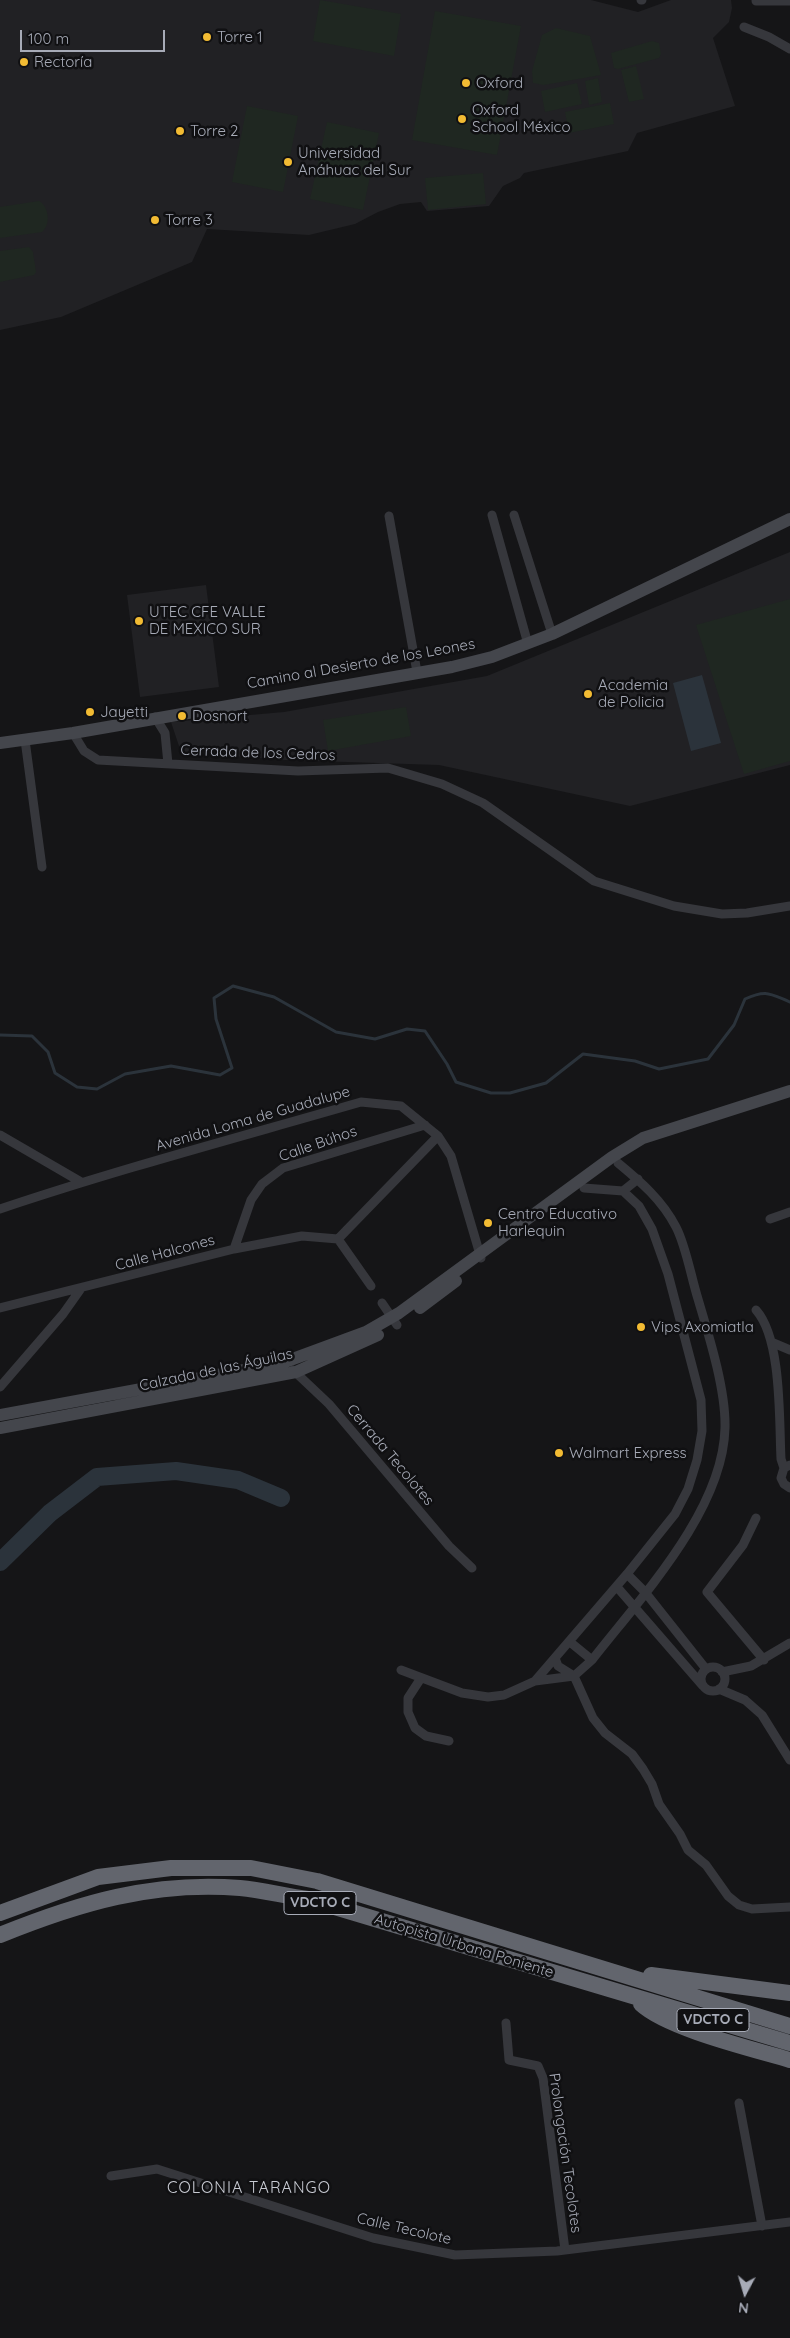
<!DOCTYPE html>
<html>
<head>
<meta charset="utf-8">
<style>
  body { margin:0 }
  #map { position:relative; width:790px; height:2338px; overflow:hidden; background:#151517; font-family:Quicksand,sans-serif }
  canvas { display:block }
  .north { position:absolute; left:720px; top:2268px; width:50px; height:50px; -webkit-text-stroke:4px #101012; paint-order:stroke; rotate:186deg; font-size:14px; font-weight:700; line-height:20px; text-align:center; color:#a7abb7 }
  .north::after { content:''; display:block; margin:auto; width:18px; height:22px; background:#a7abb7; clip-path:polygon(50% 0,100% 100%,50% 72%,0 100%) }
  .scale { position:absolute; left:20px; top:30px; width:145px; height:22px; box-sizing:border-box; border:2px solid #a7abb7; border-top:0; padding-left:6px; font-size:15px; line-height:18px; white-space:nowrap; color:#a7abb7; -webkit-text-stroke:4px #101012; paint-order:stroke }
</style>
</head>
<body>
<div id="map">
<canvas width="790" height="2338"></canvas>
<div class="north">N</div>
<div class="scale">100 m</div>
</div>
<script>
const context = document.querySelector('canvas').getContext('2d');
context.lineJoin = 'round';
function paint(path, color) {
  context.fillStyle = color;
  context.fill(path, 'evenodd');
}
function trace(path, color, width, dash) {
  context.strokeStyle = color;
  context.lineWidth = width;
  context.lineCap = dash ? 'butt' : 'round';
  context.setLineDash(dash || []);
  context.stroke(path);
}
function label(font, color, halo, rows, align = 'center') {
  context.font = font + ' Quicksand,sans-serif';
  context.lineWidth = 5;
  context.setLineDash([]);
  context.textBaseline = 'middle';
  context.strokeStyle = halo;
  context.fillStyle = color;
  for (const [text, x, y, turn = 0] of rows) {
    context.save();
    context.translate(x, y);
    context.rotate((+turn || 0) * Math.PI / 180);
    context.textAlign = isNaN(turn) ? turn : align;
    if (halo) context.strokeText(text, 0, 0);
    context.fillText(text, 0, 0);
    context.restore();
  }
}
paint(new Path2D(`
  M0,0H591L638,12L671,0H731L732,8L729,22L713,38L735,106L637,133L628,151L524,173L520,178L503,186L489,206L427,211L421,202L400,204L378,212L355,224L309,235L207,229L192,262L61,317L0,330Z
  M790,552V765L630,806L439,765L285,760L181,752L171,722L284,712L487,676Z
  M206,585L219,687L140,697L127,595Z`), '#212124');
paint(new Path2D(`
  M320,0L401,14L394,56L313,41Z
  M435,11L521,26L497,155L412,140Z
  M556,28L590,36L601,75L544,85L533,83L532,71L542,35Z
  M652,41L659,43L661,54L659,58L618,69L614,68L611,53Z
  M636,66L644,99L629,102L621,70Z
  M598,78L602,102L589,105L585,81Z
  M577,83L582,104L545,112L541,91Z
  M610,103L614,124L569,133L565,112Z
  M247,106L298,116L283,192L232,182Z
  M327,122L379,133L363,210L310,199Z
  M483,173L486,204L428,210L425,178Z
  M39,201C49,206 51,225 42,232L0,238V207Z
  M29,247L33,252L36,272L34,275L0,282V251Z
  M790,599V761L744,774L696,625Z
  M406,707L411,736L328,751L323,720Z`), '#1f2721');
paint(new Path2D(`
  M702,675L721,743L691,751L673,683Z`), '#2b333b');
trace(new Path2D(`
  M0,1035L32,1036L48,1052L55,1073L77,1087L97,1089L125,1074L171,1066L220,1075L232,1068L216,1019L214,998L233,986L274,997L336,1032L375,1039L407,1029L425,1031L447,1064L456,1082L491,1093H510L546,1083L583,1054L635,1061L659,1069L708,1059L734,1025L745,999C767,989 770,994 790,1002`), '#2b333b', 3);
trace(new Path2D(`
  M0,1562L50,1513L97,1477L176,1471L238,1480L281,1498`), '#2b333b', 18);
trace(new Path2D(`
  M641,0H642
  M756,1H790
  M744,27L769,37L790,49
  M492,515L528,644
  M514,515L552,634
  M389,516L417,672
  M155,717L165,733L168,764
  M73,733L84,751L98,760L298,771L388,768L442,784L483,803L594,881L674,906L722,914L747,913L790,906
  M25,740L42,867
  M0,1135L81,1182
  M623,1191L638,1179
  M0,1209C119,1169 240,1137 361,1102L401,1106L438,1136L451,1156L481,1258
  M770,1219L790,1212
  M338,1239L438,1136
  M234,1249L251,1200L262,1184L283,1168L425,1125
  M382,1303L397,1325
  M0,1308L234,1249L302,1236L338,1239L371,1286
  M756,1310C782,1339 779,1420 781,1459L784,1468
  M771,1342L790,1350
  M293,1370L329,1404L449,1546L472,1568
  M0,1387L63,1314L80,1290
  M790,1465L784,1468L781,1478L784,1484L790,1488
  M756,1518L743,1545L707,1592L764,1660
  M627,1574L645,1592L706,1669
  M617,1587L703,1686
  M570,1642L592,1660
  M555,1658L558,1666L574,1676L593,1718L605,1733L632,1754L643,1769L652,1784L659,1804L680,1834L688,1850L706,1865L728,1896L739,1905L752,1909L790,1907
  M701 1679a12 12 0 1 1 24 0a12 12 0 1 1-24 0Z
  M401,1670L462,1693L488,1697L504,1695L535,1681L627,1574L675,1514L688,1489L697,1460L702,1431L701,1400L668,1274L652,1229L639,1206L623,1191L584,1188
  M722,1672L751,1666L790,1643
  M421,1678L408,1698V1712L415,1728L426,1736L449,1741
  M535,1681L574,1676L592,1660C641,1597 723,1511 725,1428C726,1390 709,1336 698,1299C691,1277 686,1246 676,1227C662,1200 641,1182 618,1163
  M719,1689L745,1700L762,1715L790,1760
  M506,2023L509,2060L538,2066L543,2078L565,2250
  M739,2103L762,2226
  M111,2176L157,2169L373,2238L455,2255L557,2251L790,2222`), '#36373c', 9);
trace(new Path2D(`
  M0,743L73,733L452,667L492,657L552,634L790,519
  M420,1308L456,1281
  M0,1415L282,1363L366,1332L399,1313L612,1157L643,1138L790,1091
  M0,1428L296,1372L378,1335`), '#44464c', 12);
trace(new Path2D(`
  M0,1913L98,1877L171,1868H251L317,1881L790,2026
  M0,1935C79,1903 153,1881 240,1888C262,1890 285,1896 308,1899L790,2043
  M651,1975L790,1993
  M641,2004C668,2029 753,2049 790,2060`), '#62656d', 16);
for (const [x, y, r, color] of [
  [207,37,5,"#f2bb33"],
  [24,62,5,"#f2bb33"],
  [466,83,5,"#f2bb33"],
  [462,119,5,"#f2bb33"],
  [180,131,5,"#f2bb33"],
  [288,162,5,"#f2bb33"],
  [155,220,5,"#f2bb33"],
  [139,621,5,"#f2bb33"],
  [588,694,5,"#f2bb33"],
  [90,712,5,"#f2bb33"],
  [182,716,5,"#f2bb33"],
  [488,1223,5,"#f2bb33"],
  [641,1327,5,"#f2bb33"],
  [559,1453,5,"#f2bb33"]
]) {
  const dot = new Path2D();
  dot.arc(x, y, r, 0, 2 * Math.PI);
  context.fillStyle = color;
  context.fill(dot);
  trace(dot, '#101012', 2);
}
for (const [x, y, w] of [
  [320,1903,72],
  [713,2020,72]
]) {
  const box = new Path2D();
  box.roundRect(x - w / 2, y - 11.5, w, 23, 4);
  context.fillStyle = '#101012';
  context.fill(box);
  trace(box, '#a7abb7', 1);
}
label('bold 14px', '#a7abb7', null, [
  ["VDCTO C",320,1903],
  ["VDCTO C",713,2020]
]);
label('15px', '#a7abb7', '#101012', [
  ["Torre 1",217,37],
  ["Rectoría",34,62],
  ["Oxford",476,83],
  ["Oxford",472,110],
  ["School México",472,127],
  ["Torre 2",190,131],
  ["Universidad",298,153],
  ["Anáhuac del Sur",298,170],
  ["Torre 3",165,220],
  ["UTEC CFE VALLE",149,612],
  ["DE MEXICO SUR",149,629],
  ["Academia",598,685],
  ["de Policia",598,702],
  ["Jayetti",100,712],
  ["Dosnort",192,716],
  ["Centro Educativo",498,1214],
  ["Harlequin",498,1231],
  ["Vips Axomiatla",651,1327],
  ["Walmart Express",569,1453]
], 'left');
label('15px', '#a7abb7', '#101012', [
  ["Camino al Desierto de los Leones",361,664,-10],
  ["Cerrada de los Cedros",258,753,2],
  ["Avenida Loma de Guadalupe",253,1119,-16],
  ["Calle Búhos",318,1144,-19],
  ["Calle Halcones",165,1253,-15],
  ["Calzada de las Águilas",216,1370,-12],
  ["Cerrada Tecolotes",390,1455,50],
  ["Autopista Urbana Poniente",464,1946,17],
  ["Prolongación Tecolotes",565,2153,82],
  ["Calle Tecolote",404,2229,13]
]);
context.letterSpacing = '1px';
label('16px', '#c8cbd3', '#101012', [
  ["COLONIA TARANGO",249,2188]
]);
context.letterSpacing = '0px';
</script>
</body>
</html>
